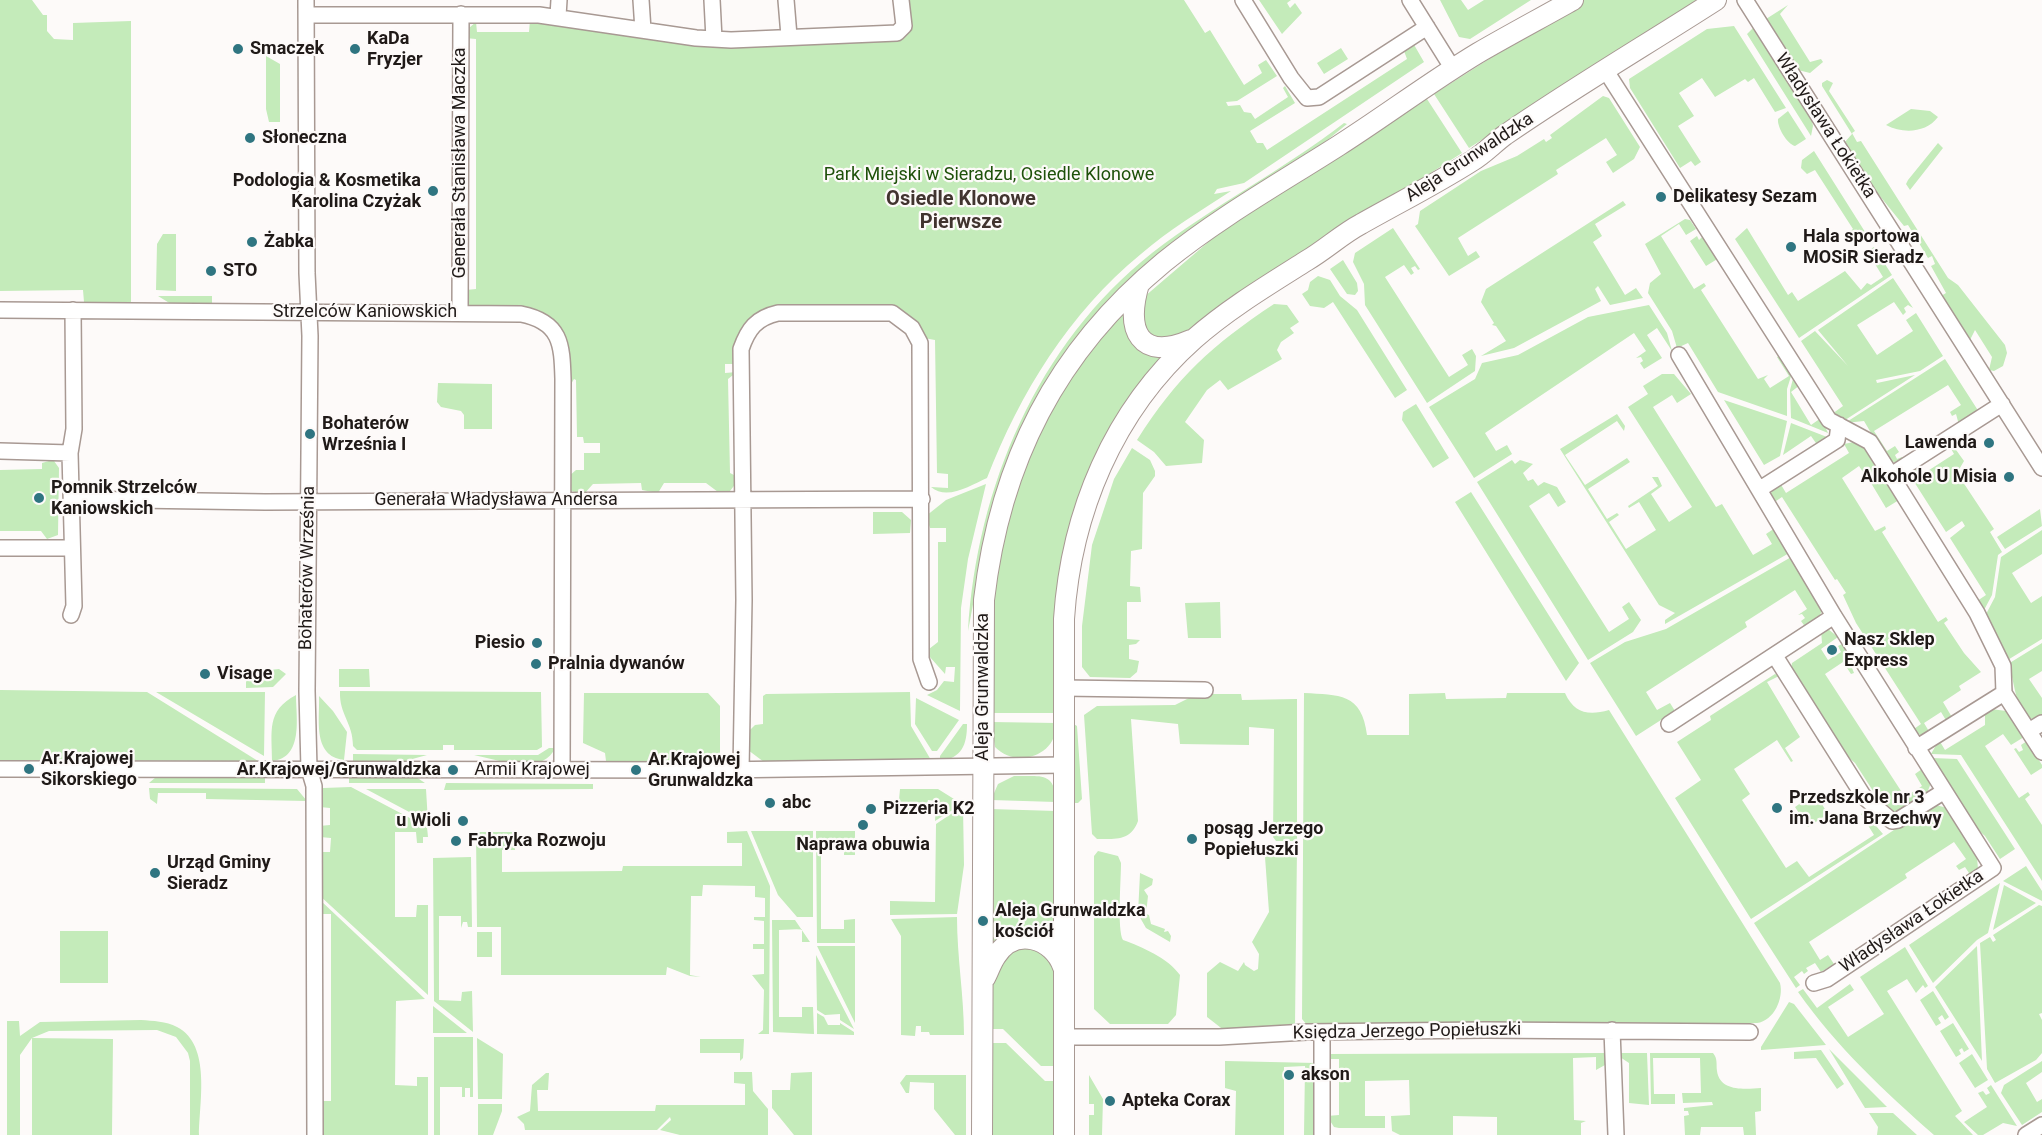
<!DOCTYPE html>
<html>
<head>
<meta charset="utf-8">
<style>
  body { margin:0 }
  canvas { display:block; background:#fdfaf9 }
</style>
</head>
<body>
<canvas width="2042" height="1135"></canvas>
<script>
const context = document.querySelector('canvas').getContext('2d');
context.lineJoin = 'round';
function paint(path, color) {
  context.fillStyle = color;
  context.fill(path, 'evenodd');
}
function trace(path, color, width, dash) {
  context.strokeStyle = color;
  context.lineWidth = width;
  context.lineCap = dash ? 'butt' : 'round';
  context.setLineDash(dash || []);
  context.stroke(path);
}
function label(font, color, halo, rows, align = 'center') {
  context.font = font + ' Roboto,sans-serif';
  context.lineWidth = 4.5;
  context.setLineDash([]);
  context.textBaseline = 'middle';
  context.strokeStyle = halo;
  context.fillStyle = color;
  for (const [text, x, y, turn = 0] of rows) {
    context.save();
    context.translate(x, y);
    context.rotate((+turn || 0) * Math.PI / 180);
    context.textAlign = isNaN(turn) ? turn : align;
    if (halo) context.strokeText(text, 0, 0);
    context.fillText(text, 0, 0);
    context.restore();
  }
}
paint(new Path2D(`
  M0,0H32L43,15H47V31L54,39L73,40V23L131,21V303L84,302L83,290L0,291Z
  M906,0H1184L1205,33L1210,30L1244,85L1262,73L1258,65L1266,60L1277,76L1237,101L1226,102L1228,106L1240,105L1244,112L1251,113L1255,119L1288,97L1283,88L1285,86L1295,103L1250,131L1257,143H1263L1267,150L1407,59L1404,51L1413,43L1424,62L1244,183L1217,189L1214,194L1231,191C1200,211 1169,230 1141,254C1069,313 1020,393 987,478C971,485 947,501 931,487L948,488V474L937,473L935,340L924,338L912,320L773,308L737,364H725V373L737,372L728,379L730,473L740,478L730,491L722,495L706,483H664L658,493L642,490L641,483L593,484L584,494L571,491L567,485L568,477L576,470H584V453H600V443H584L583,437H577L576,380L574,379L567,391L553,323L471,308L466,300V290L476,289V39L465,38L469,28L476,22L477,32H529L530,20L807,40L900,39L910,32Z
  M1259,0H1291L1287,3L1290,8L1295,3L1302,13L1282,34Z
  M1440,0H1461L1468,10L1484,0H1531L1470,39L1459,37Z
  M1582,0H1695L1697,4L1469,148L1434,94Z
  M1788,5L1780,14L1810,62L1821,59L1823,62L1810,73L1798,70L1766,19Z
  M1734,26L1786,108L1775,112L1754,78L1748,82L1745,79L1715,97L1702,78L1679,93L1694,116L1678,126L1701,162L1695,166L1691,161L1680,168L1630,88L1629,79L1707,29Z
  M1753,28L1812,120L1813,126L1811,136L1747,34Z
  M1341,48L1348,59L1324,74L1317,63Z
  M266,56L280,64V122H269L266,109Z
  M1827,80L1833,83L1829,91L1855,131L1852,133L1857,142L1861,141L1948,278L1958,285L2005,345L2007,353L2003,366L1994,371L1989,370L1992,357L1975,330L1970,340L1941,296L1946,293L1931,266L1935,264L1932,256L1928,258L1908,225L1904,226L1871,185L1844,143L1852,134L1822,86V83Z
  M1603,96L1609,98L1640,147L1634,159L1613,173L1606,162L1617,155L1606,138L1556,170L1558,174L1458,238L1468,256L1476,251L1480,257L1449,276L1415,226L1418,224L1420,211L1481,171L1517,156L1544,139L1546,142L1552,138L1550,135Z
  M1427,99L1462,153L1282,268L1193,330L1162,341L1147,336L1138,308L1144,297L1227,226Z
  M1911,109L1930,111L1938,117C1926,133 1903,134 1886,125Z
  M1788,111L1806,139L1795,146C1787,144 1777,127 1778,119Z
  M1344,123L1347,124L1314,151L1077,339L978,578L968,631C977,487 1037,344 1152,253C1213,206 1283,170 1344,123Z
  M1938,143L1943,148L1910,190L1906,184L1908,180Z
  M1814,151L1867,235L1857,241L1846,239L1845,235L1853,229L1815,170L1807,174L1801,168L1802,160Z
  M1623,201L1626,205L1595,224L1602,236L1593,242L1625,295L1636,288L1643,298L1610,305L1598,286L1595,289L1601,301L1514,348L1481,356L1506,341L1496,326L1492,325L1494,323L1481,302L1486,289Z
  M1685,219L1690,220L1696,229L1686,235L1679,224L1661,236L1694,289L1704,283L1706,286L1701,290L1758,379L1768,375L1764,379L1770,388L1789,376L1777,357L1781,355L1792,373L1787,389V416L1718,392L1688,343L1677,348L1672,331L1648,293L1650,283L1661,274L1645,244Z
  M1393,228L1420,269L1418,270L1415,266L1411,268L1414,273L1411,275L1404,265L1385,277L1449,377L1468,365L1462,355L1472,349L1476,356L1475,371L1427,403L1365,305L1364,284L1353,262L1355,253Z
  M1747,228L1788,295L1792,292L1798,301L1845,271L1861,290L1867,283L1871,285L1883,277L1867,251L1874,247L1892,275L1799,338L1735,239Z
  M1702,232L1719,258L1706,266L1690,241L1697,236L1699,240L1702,237Z
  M163,234H176V291L156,290L157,244Z
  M1343,260L1357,283L1358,291L1355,295L1347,294L1330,269Z
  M1318,276L1330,280L1340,296L1357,310L1407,390L1395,398L1333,302L1324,308L1310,306L1302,294L1308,290L1310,282Z
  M1893,278L1913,308L1908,305L1904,308L1906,312L1903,315L1894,302L1857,325L1877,355L1913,331L1906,320L1916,313L1943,356L1920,371L1876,380L1877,383L1915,375L1842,422L1832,414L1843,406L1801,341L1815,331L1848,366L1818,330Z
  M158,296H212V305L171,304Z
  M1274,304L1287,305L1299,322L1290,328L1294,333L1281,342L1277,350L1282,359L1228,390L1220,380L1207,390L1185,422L1204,440L1202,463L1166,466L1154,452L1137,440C1177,377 1212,345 1274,304Z
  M1649,305L1667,333L1672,351L1657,328L1647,335L1662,358L1644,369L1640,363L1643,361L1641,357L1636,358L1646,351L1634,333L1485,433L1496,451L1507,445L1512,454L1474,478L1429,407L1475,379L1482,363L1518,355L1588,317Z
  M1123,313L1128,333L1162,355L1163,358L1090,469L1073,515L1056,713H991L993,586L1007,515L1041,424L1076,366Z
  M1945,359L1979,412L1959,425L1956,414L1952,416L1950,412L1961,405L1948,385L1874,431L1887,451L1895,446L1899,452L1895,455L1897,459L1902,457L1903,459L1898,463L1887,460L1864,421L1845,423Z
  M1662,374H1674L1691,394L1677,403L1672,395L1653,407L1716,507L1722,504L1753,555L1772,544L1766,534L1775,528L1791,552L1665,624V620L1675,613L1659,605L1560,449L1617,414L1625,426L1624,431L1617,421L1565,455L1585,485L1627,458L1630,462L1588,489L1607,519L1617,513L1619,515L1609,522L1626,549L1656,530L1639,502L1629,508L1628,506L1658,486L1652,477H1658L1662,486L1651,494L1669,522L1692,507L1628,407L1648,394L1643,386Z
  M1794,375L1800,385L1791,392L1811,425L1821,418L1828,433L1791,418L1790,390Z
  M438,383L492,384V429H464V415L461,411L441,407L437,402Z
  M1724,400L1787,421L1780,456L1764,465Z
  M1416,404L1449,458L1433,468L1402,420L1403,412Z
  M1791,423L1827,437L1818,446L1811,436L1783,455Z
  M1854,442L1866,448L1880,469L1867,478L1859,466L1842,478L1875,531L1885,526L1886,529L1882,532L1938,622L1946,617L1948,620L1944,623L1964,653L1981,672L1959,686L1961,690L1943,702L1953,719L1947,722L1941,712L1924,723L1930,733L1923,736L1911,731L1921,724L1856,623L1843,595L1846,593L1837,579L1835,580L1782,497L1773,503C1768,493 1772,489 1780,483L1786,493L1849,453L1844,444Z
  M1949,445L1954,447L1964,461L1957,473L1994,529L1990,532L2002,552L1998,555L1992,595L1983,612L1977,601L1986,595L1950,538L1965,526L1962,521L1946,532L1911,477L1902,482L1907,471L1917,467L1923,474L1954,454Z
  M1132,448L1150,460L1155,471V476L1143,493L1142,549L1131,551L1130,586L1140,587L1141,602H1127V639L1140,640L1136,644L1129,645V659L1139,661L1137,672L1130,678L1090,677L1082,667V626L1092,545L1114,479Z
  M1512,460L1515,464L1520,460L1533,464L1523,473L1528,481L1533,479L1538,486L1544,482L1557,487L1566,502L1558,507L1549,493L1529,506L1609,632L1629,619L1622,607L1629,602L1641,620L1633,632L1588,660L1477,482Z
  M49,461H54L59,468L58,535L47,539L41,531H0V470L42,469V463Z
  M1884,475L1899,500L1886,508L1871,483Z
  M986,484L968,559L961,608L960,711L927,695L937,690L944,681L954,682L955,667H946L945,674L929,656V649L938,642V542H946V528H930L926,516L946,500Z
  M1471,492L1579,663L1566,681L1455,502Z
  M2040,509L2042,526L2005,549L1997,537Z
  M873,512H902L911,520L910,533L873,534Z
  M2042,530V554L2012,573L2031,603L2042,596V639L2006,661L1985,616L1995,597L2001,557Z
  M1793,556L1823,608L1818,620L1806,628L1801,621L1805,618L1802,614L1798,615L1807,609L1795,590L1745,622L1747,627L1646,692L1657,710L1670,703L1675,711L1636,736L1590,663L1625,642L1666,629Z
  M1220,602L1221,638H1188L1185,603Z
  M1828,629L1838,637L1821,649L1828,660L1841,652L1838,646L1842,644L1859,669L1855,666L1852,668L1854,673L1851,674L1843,662L1825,674L1905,797L1922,786L1915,774L1922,769L1931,783L1925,798L1903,812L1895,813L1884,808L1855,763L1841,751L1791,669L1792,663L1822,643L1821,630Z
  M2042,643V671L2029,679L2042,698V717L2030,719C2015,711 2015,680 2008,664Z
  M279,669L286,674L273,687L246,688V670H254V681L269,680V670Z
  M339,669H369L370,687H339Z
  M1775,674L1779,676L1767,682L1800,737L1785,748L1793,761L1791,762L1777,740L1734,769L1750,794L1742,800L1786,868L1797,861L1809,877L1874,835L1861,814L1864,812L1883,834L1751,919L1675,798L1701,780L1677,742L1711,720L1710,716Z
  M0,690L147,692L258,761L0,760Z
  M340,691L541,692L542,747L537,750H454V745H443V750H357L353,746C353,722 339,715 340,691Z
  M156,692H265L264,756Z
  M910,692L911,726L931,760L764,762L748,750L747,733L755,725L763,724V696L766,694Z
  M584,693H708L720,706V759L716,764L606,761L605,753L583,743Z
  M1304,693C1339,695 1362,693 1367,735H1409V694L1445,693L1446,699L1506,698L1507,693H1565C1574,713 1588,716 1609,710L1780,983C1784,998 1774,1021 1757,1023L1307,1025L1302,1019Z
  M1197,694H1241L1242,700L1297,699V841H1276L1273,837L1274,729L1249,727V745L1180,744L1178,724L1131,719L1138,821C1131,841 1116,839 1097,839L1092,834L1084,715L1097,706L1175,705Z
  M296,695C296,717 304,758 272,761C272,731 266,711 296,695Z
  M319,696L333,711L347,732L344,760C312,756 320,719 319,696Z
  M916,698L959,720L937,751H932L915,724Z
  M1991,709L2006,711L2024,737L2011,745L2003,734L1985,746L2019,798L2028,792L2030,795L2025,799L2042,825V881L1961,755L1931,754L1939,740L1945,750L1985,725V713Z
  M991,722L1056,723C1058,756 1016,769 995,747Z
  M1072,723L1077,726L1082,799L1078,803H1072Z
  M963,724H967C967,745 962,758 940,761V756Z
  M2027,741L2042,765V768L2031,775L2014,749L2016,748L2019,752L2023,750L2021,745Z
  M549,748H555C543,776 497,760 474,755H538Z
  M353,754L427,755L405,761H353Z
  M1932,758L1957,759L2015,849L2000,859L1985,836L1968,821Z
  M1014,776C1039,777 1055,770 1056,802L991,800L998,784Z
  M156,777H265V783H149Z
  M349,777H416L425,783H349Z
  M446,783L593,784V789L444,790Z
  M351,787L427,827L428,837H423V843H417L416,832H395V917H416L417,905H428V995L319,895L320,852H330L331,838L320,837L319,826L330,825V808L320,807V791L323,788Z
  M149,788L297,789L307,801L206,799V793H158L157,804L150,799Z
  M366,789H426L428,822Z
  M900,789H938L962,804L935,821L936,801L928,800L927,804H911L910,813L905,812L899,800Z
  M1815,793L1828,814L1808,827L1795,807Z
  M1936,805L1947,808L1977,857L1978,869L1965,879L1964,877L1969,873L1965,867L1959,870L1956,866L1966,859L1954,842L1905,874L1907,878L1809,942L1820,960L1828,955L1834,964L1821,972L1815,963L1806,968L1808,971L1804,974L1802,971L1794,977L1800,985L1796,988L1754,923L1930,806Z
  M963,806L964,865L957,914L890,915V901L935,902L936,824Z
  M990,809L1056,811L1057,939L991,949Z
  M747,831L770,886L769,1034H758L763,1030L764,990L752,975L764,974V949H753V944H764V921L754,920V917H765V898L755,897V886L703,885L702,896H691L690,975L701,977L690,976L667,967L666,975H501V927H477L476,832H514L515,850H502V872L622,871L623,866H742V843H727V832Z
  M751,831H813V917H797L778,895Z
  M816,831H855V855H844V843H821V929H844V920L855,919V943H817Z
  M1280,848H1297L1295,1025L1225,1031L1207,1017V973L1220,962L1238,971L1244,962L1245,965L1254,971L1258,969L1259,954L1252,942L1269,912L1265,857Z
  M1098,851L1118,856L1121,863C1121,879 1117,930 1123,940C1142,947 1168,958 1180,975L1176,1015L1168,1024H1110L1094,1009V856Z
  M471,857L472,927H468L467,922H463L461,928V916H439V1000L461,1001L462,992L472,991L473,1032L434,1001L433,858Z
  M2026,866L2042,891V901L2003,881Z
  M1140,873L1153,879L1152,885L1144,890L1148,896L1146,914L1149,915L1151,924L1165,929L1164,932L1168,931L1171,936L1170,942L1146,928L1138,914Z
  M2000,883L1988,933L1977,940L1933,983L1909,945Z
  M2004,885L2036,903L1993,930Z
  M320,900L425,999L396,1001L395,1085L417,1086V1077H428V1135H319V1101H331V914H320Z
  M2039,905L2042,906V1013L2039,1014L2042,1020V1053L2036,1060L1995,1083L1987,1069L1980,943L1990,937L1993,942L1996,940L1993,935Z
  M957,917C957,957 964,996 964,1035H930L929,1032H921V1026H916L915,1036L901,1035V936L891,919Z
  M772,920H795L810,942H802V929L779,930V1017H802V1007H813L814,1034L773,1032Z
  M60,931H108V983H60Z
  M477,932H492V957H477Z
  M1031,944L1054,961L1056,1066H1041L1003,1029H990C991,1011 990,967 1004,955C1010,950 1023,947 1031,944Z
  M817,946H855V1023Z
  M1977,946L1982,1061L1935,987Z
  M1905,947L1928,986L1925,988L1923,985L1916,993L1907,979L1887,991L1962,1111L1955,1116L1973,1135H1934C1884,1091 1836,1046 1798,992L1803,989L1817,1008L1850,984L1854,990L1828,1007L1848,1037L1884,1014L1860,977Z
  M816,955L854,1029L840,1020V1014L825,1015L817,1010Z
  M1933,991L1949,1017L1945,1020L1942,1015L1938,1018L1941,1023L1936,1026L1920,1000Z
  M1789,1002L1794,1004L1826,1045L1761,1050V1047Z
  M433,1006L467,1033H433Z
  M817,1013L824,1017L828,1025H840V1023L854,1032V1035L817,1034Z
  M141,1020C153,1021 166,1021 177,1027C212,1045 199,1104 199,1135H190V1061L188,1053L176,1037L157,1030L49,1031L32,1038L113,1039L112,1135H32V1038L20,1055V1135H7V1021H19L20,1036L40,1022Z
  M1953,1023L1969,1049L1964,1052L1962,1048L1959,1050L1961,1054L1956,1057L1940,1031Z
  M434,1037H473V1097H470V1088H465V1097H462V1087H440V1135H434Z
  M477,1038L503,1054L502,1099H478Z
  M700,1039H744L743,1058L740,1061V1053H700Z
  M990,1043H1006L1045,1081H1056V1135H990Z
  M1829,1049L1887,1107L1865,1108Z
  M1821,1050L1844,1084L1837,1089L1816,1058L1794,1059V1052Z
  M1608,1053L1609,1070H1605V1065L1596,1070V1057L1573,1058L1574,1120L1586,1121L1581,1123V1135H1497V1117L1453,1116V1135H1400L1392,1131L1391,1116L1410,1115L1409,1080L1365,1081V1116H1385V1128H1339L1334,1127L1327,1116L1339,1115V1059H1327V1054Z
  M1620,1053H1647L1649,1105L1629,1103V1063L1620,1057Z
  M1650,1053H1713C1718,1059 1716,1064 1717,1071C1720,1092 1745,1089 1761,1088V1111L1755,1112L1756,1135H1744L1743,1127H1701L1700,1135H1685L1684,1116L1689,1115L1688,1111H1684V1108L1713,1105L1712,1102L1683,1103L1682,1093H1701L1700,1058H1653L1654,1094H1675V1104H1651Z
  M1972,1054L1988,1080L1975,1088L1959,1063Z
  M1225,1061L1316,1063V1135H1304L1305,1066L1284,1067V1135H1235L1236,1091L1225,1088Z
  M2042,1061V1072L2026,1083L2037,1102L2042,1099V1112L2022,1125L2001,1093L2004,1085Z
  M734,1072H752L753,1091L768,1109V1135H680L660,1130L671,1120L670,1117L657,1130H525L524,1124L517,1117L530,1111L532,1085L546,1073H549L548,1090H537L538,1111H655L656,1105H745V1084L734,1083Z
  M812,1072V1135H794L772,1108V1090H790L791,1073Z
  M906,1075H966V1135H955L934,1109V1083L910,1082L909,1093H906L900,1083Z
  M1089,1075L1103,1099L1102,1135H1089V1115H1094V1104H1089Z
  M1991,1085L2017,1126L2003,1123L1983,1135H1978L1964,1122L1987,1107L1978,1093L1983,1091L1986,1095L1990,1093L1987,1088Z
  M478,1104H502V1111L493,1135H478Z
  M1869,1113H1893L1917,1135H1877L1878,1127Z`), '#c4ebba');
const minor = new Path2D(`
  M306,0L307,273L310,336L307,691L309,769L314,786L315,1135
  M641,0L643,30
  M712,0L714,39
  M786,0L789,36
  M1243,0L1291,78L1307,98L1319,97L1427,27
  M1410,0L1453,69
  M1745,0L2042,468
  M307,15H539L696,38L731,40L897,33L904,26L901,0
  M558,16L559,0
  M1606,71L1829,420L1870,442L1891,475L1977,613L2003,666L2004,693L2042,752
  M0,310L521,314C561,322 562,344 563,379L562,770
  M460,313L461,14
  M1679,355L1834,616L1993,868L1827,979L1814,983
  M0,451L70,453
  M1891,475L2002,404
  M1760,489L1837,440L1839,425
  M71,499L265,502L922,499
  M0,548H70
  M71,615L74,606L70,453L74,429L73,310
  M1775,656L1864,797L1892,821L1898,820L1943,792
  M1063,688L1205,690
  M1669,724L1834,616
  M2029,731L2042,723
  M1916,748L2004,693
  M0,769L719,770L1064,765
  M741,770L744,600L741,349C748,329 756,318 778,313H892L912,328L920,343L921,659L929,682
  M1612,1030L1616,1135
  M1322,1032V1135
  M1064,1037H1219L1307,1032L1485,1030L1750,1032
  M2026,1135L2042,1125`);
const tertiary = new Path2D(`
  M1139,284C1125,330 1139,362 1191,340
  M985,978C989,971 991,963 996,956C1015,926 1053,938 1063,967
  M982,1135L984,600C1000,462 1056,351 1164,262C1218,218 1280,183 1338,146C1385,116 1430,82 1478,53C1509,35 1541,18 1573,0
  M1064,1135V619C1071,513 1113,411 1194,339C1228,309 1268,285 1306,261C1325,250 1342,234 1361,224C1398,203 1436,184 1472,161C1484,154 1494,143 1505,135C1573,88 1646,45 1716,0`);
trace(minor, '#a89993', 18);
trace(tertiary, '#a89993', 22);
trace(minor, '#fff', 15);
trace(tertiary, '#fff', 20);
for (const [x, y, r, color] of [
  [238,49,6,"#2f7581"],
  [355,49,6,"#2f7581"],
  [250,138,6,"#2f7581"],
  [433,191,6,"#2f7581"],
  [1661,197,6,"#2f7581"],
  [252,242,6,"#2f7581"],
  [1791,247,6,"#2f7581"],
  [211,271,6,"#2f7581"],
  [310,434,6,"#2f7581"],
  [1989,443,6,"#2f7581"],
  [2009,477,6,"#2f7581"],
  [39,498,6,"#2f7581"],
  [537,643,6,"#2f7581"],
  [1832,650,6,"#2f7581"],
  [536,664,6,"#2f7581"],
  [205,674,6,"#2f7581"],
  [29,769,6,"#2f7581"],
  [453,770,6,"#2f7581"],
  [636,770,6,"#2f7581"],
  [770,803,6,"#2f7581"],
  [1777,808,6,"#2f7581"],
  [871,809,6,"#2f7581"],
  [463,821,6,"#2f7581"],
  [863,825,6,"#2f7581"],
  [1192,839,6,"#2f7581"],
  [456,841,6,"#2f7581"],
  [155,873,6,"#2f7581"],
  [983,921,6,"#2f7581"],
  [1289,1075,6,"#2f7581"],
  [1110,1101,6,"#2f7581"]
]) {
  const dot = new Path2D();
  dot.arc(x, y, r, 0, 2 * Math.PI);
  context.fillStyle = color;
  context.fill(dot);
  trace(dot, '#fdfaf9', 2);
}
label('bold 18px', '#201a18', '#fdfaf9', [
  ["KaDa",367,39],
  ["Fryzjer",367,60],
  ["Smaczek",250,49],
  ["Słoneczna",262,138],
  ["Podologia & Kosmetika",421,181,"right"],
  ["Karolina Czyżak",421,202,"right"],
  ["Delikatesy Sezam",1673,197],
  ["Hala sportowa",1803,237],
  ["MOSiR Sieradz",1803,258],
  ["Żabka",264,242],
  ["STO",223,271],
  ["Bohaterów",322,424],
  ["Września I",322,445],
  ["Lawenda",1977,443,"right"],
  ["Alkohole U Misia",1997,477,"right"],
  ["Pomnik Strzelców",51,488],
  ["Kaniowskich",51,509],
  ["Nasz Sklep",1844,640],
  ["Express",1844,661],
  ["Piesio",525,643,"right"],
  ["Pralnia dywanów",548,664],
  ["Visage",217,674],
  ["Ar.Krajowej",41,759],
  ["Sikorskiego",41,780],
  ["Ar.Krajowej",648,760],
  ["Grunwaldzka",648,781],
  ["Ar.Krajowej/Grunwaldzka",441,770,"right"],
  ["Przedszkole nr 3",1789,798],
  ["im. Jana Brzechwy",1789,819],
  ["abc",782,803],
  ["Pizzeria K2",883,809],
  ["u Wioli",451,821,"right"],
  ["posąg Jerzego",1204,829],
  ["Popiełuszki",1204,850],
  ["Fabryka Rozwoju",468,841],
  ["Naprawa obuwia",863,845,"center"],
  ["Urząd Gminy",167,863],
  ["Sieradz",167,884],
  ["Aleja Grunwaldzka",995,911],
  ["kościół",995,932],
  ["akson",1301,1075],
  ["Apteka Corax",1122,1101]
], 'left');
label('18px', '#201a18', '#fdfaf9', [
  ["Władysława Łokietka",1825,126,57],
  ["Aleja Grunwaldzka",1470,158,-33],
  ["Generała Stanisława Maczka",460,163,-90],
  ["Strzelców Kaniowskich",365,312],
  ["Generała Władysława Andersa",496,500],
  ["Bohaterów Września",308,568,-89],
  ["Aleja Grunwaldzka",983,687,-90],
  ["Armii Krajowej",532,770],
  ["Władysława Łokietka",1912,922,-34],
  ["Księdza Jerzego Popiełuszki",1407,1032,-1]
]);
label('18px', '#1e510a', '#fdfaf9', [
  ["Park Miejski w Sieradzu, Osiedle Klonowe",989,175]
]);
label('bold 20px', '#41342f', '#fdfaf9', [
  ["Osiedle Klonowe",961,200],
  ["Pierwsze",961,223]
]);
</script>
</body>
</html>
